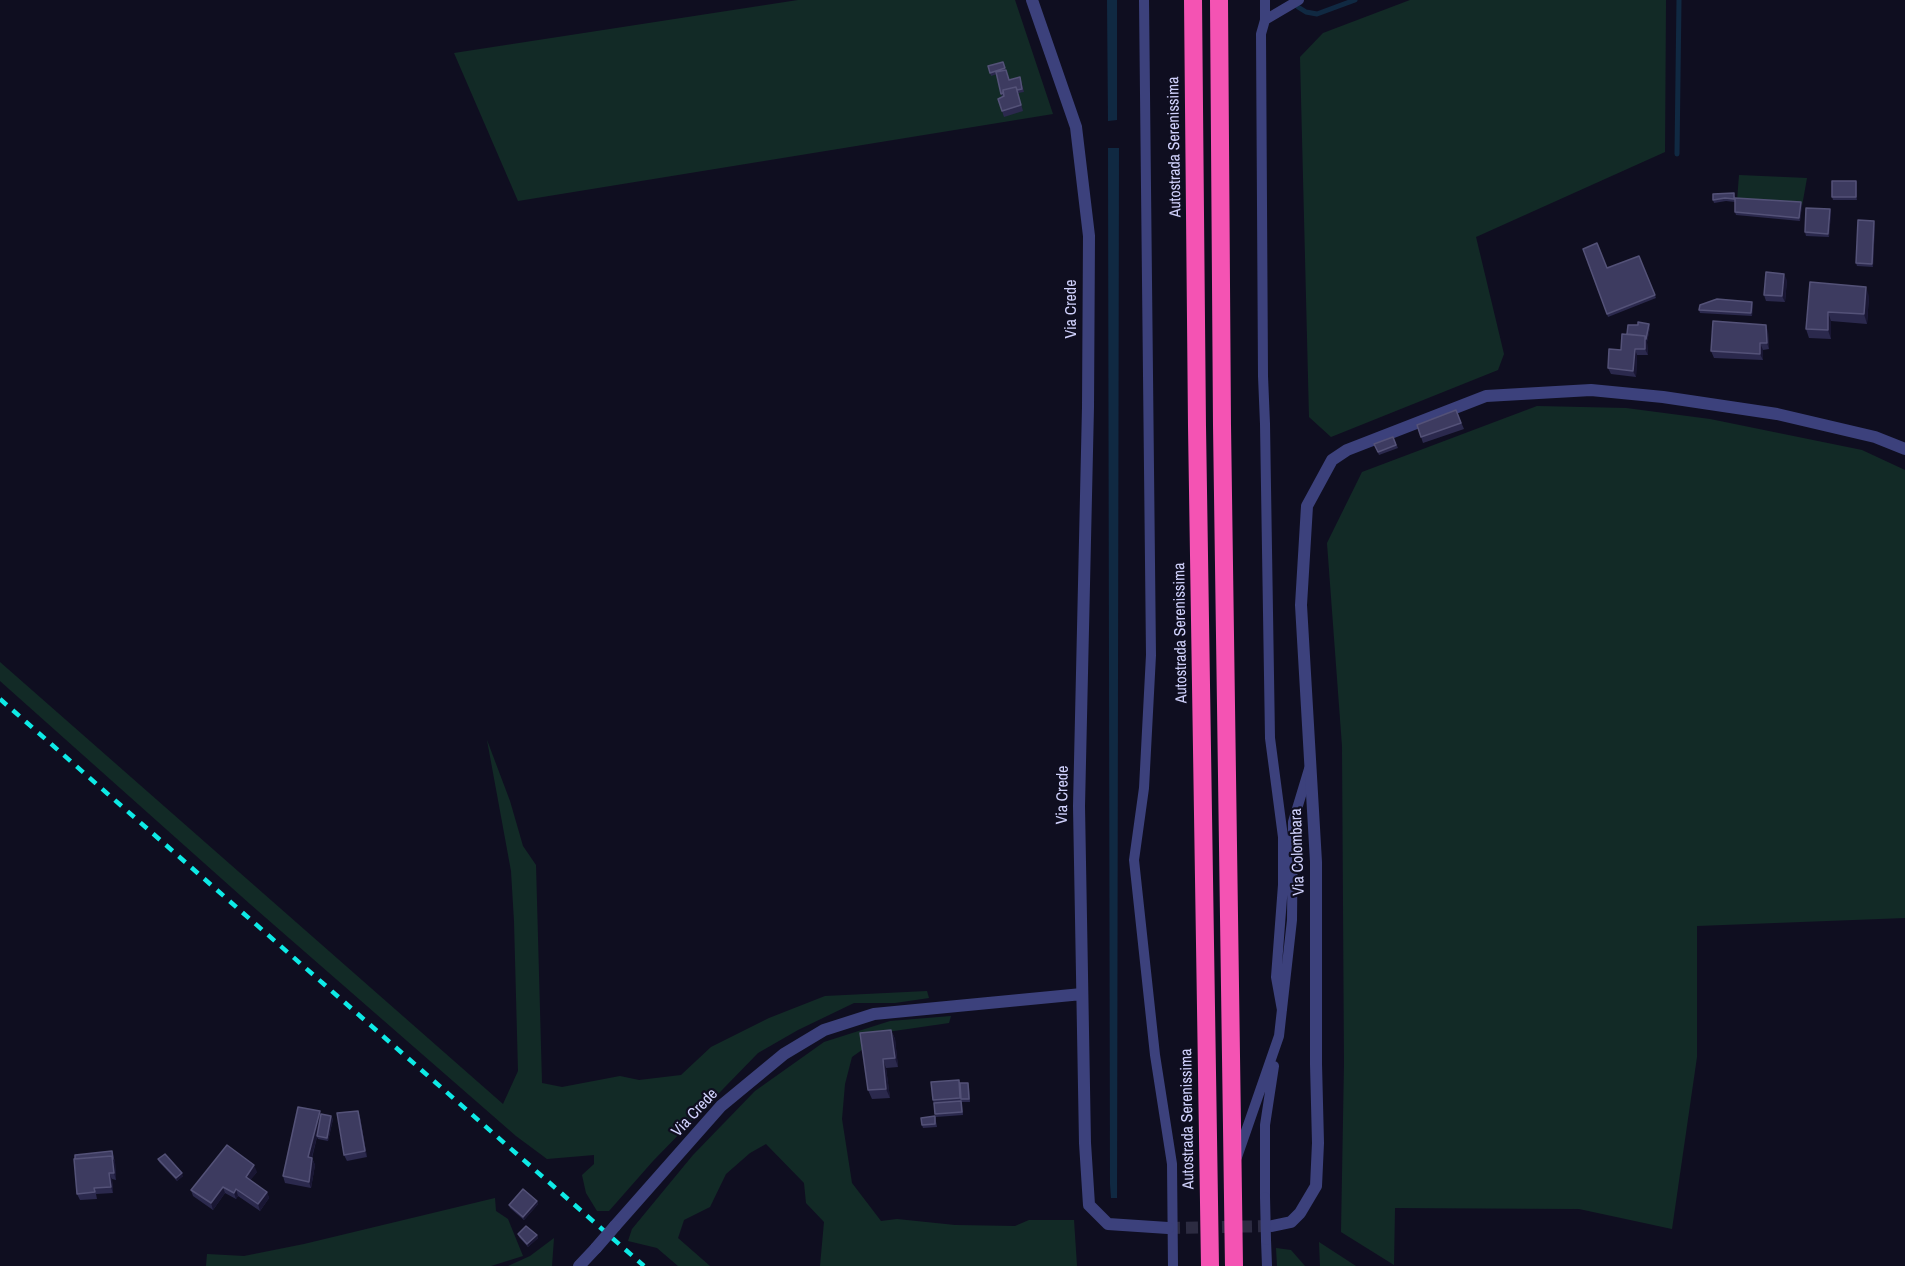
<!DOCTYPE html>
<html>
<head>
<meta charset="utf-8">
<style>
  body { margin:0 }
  canvas { display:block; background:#0f0e20 }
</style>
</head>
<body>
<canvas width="1905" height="1266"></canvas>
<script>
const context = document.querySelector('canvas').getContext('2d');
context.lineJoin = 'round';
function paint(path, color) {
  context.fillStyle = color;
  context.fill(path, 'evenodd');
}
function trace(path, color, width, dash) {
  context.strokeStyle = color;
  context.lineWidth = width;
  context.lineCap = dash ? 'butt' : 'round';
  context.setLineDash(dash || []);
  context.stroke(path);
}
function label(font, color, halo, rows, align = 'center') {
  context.font = font + ' "Archivo Narrow",sans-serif';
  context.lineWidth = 4.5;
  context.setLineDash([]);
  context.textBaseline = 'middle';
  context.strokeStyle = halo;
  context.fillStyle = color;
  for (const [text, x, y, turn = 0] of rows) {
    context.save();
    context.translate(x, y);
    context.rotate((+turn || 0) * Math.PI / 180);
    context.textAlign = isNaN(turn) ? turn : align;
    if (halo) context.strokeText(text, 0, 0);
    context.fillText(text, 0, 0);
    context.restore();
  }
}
paint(new Path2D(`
  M798,0H1015L1053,114L518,201L454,53Z
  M1410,0H1666L1665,152L1476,237L1504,354L1498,370L1331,437L1309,417L1300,57L1323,33Z
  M1739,175L1807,178L1802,206L1737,201Z
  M1537,406L1626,408L1710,419L1862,450L1905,470V918L1697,926V1057L1672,1229L1579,1209L1395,1208L1394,1265L1341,1232L1344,1064L1342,746L1327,543L1362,472Z
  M0,662L503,1104L518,1071L514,921L511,871L487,740L510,801L523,846L536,865L542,1083L562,1087L620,1076L639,1080L681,1075L711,1047L769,1018L825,996L927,991L929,998L895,1003H854L798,1030L758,1053L653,1161L609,1211H597L586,1193L582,1175L594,1164V1155L547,1159L516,1136L250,904L0,681Z
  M951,1016L949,1023L887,1032L852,1057L845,1084L842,1119L852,1183L881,1221L897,1219L955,1225L1015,1226L1029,1220H1074L1077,1266H820L824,1222L806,1203L804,1183L766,1144L750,1153L726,1174L710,1207L684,1220L678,1238L710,1266H678L657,1248L628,1241L632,1229L693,1155L755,1091L824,1042L890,1021Z
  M495,1198L496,1211L508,1219L523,1256L491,1266H206L207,1254L244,1256L304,1244Z
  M554,1238L552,1266H508L530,1256Z
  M1319,1242L1356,1266H1320Z
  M1276,1248L1291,1250L1305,1266H1277Z`), '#122a26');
paint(new Path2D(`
  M1107,0H1117V120L1108,121Z
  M1108,148H1119L1117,1198H1111L1110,1184Z`), '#102942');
trace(new Path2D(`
  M1298,7L1306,12L1317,14L1355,0
  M1677,154L1679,0`), '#102942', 5);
trace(new Path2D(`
  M1168,1228L1272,1226`), '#2c2b41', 12, [12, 6]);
trace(new Path2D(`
  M1144,0L1151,655L1144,788L1134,860L1155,1055L1172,1164L1173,1266
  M1265,0V20
  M1282,1010L1276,977L1283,885V837L1270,738L1265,424L1263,376L1261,34L1265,20L1299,0
  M1237,1157L1279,1036L1292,920L1293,822L1309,769
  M1265,1197V1125L1274,1066
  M1266,1240L1267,1266`), '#3c417c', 10);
trace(new Path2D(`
  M1032,0L1076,127L1089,236L1088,407L1079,806L1085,1143L1089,1205L1108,1224L1168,1228
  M615,1226L721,1106L784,1054L824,1030L874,1014L1082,994
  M1272,1226L1291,1222L1300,1213L1316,1186L1318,1143L1316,1064V862L1301,605L1307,506L1332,460L1347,450L1486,396L1591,390L1663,397L1777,414L1875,437L1905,449
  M579,1266L596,1248`), '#3c417c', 12);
trace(new Path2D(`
  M1193,0L1197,426L1210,1266
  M1219,0L1222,425L1234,1266`), '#f453b3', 18);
trace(new Path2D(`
  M0,699L644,1266`), '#0eeae6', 4.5, [9, 8]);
trace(new Path2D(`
  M1265,1197L1266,1240`), '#3c417c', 10);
trace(new Path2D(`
  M596,1248L615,1226`), '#3c417c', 12);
paint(new Path2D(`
  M1003,62L1009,80L1020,77L1024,92L1018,93L1023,111L1004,117L998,99L1002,97L997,74L991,76L988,66Z
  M1856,181L1857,184V200H1833L1832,197Z
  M1735,196V202L1726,201L1714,203L1713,200Z
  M1801,202L1802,205L1800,221L1736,215L1735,212Z
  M1830,209L1831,213L1829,237L1806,236L1805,232Z
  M1875,224L1873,267L1857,266L1856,263Z
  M1583,249L1607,268L1639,256L1656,298L1608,317Z
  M1787,280L1785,302L1766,301L1764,295Z
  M1810,282L1869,296L1867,324L1831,321V339L1809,338L1806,329Z
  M1753,305L1752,316L1700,313L1699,310Z
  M1650,327L1647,342L1648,355H1637L1636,377L1611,374L1608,368L1621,350Z
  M1768,331L1769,349L1763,350V360L1714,358L1711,351Z
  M1456,410L1464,429L1423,443L1421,437Z
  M1393,437L1398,448L1379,455L1374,444Z
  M891,1030L895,1039L898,1067L886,1068L890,1098L872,1099L868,1090Z
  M960,1083L969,1086L970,1102H962L963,1115L936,1117L933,1100Z
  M358,1111L360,1117L367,1157L347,1161L344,1155Z
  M321,1114L333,1119L328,1141L318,1139L317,1137L312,1158L315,1165L311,1188L285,1183L283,1176Z
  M935,1116L937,1127L923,1128L922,1125Z
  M112,1151L115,1162L116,1180L112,1179L113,1193L96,1194L97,1199L80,1200L77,1194Z
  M158,1159L183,1176L177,1181L159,1162Z
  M257,1172L250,1180L267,1192L269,1198L260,1211L238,1196L236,1199L225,1193L213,1210L193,1196L191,1190Z
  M537,1201L538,1204L524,1220L510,1208L509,1205Z
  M518,1234L537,1235L538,1238L528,1247L519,1237Z`), '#2b294d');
paint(new Path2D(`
  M1856,181L1857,184V200L1856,197Z
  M1801,202L1802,205L1800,221L1799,218Z
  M1830,209L1831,213L1829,237L1828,234Z
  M1874,221L1875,224L1873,267L1872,264Z
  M1784,274L1787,280L1785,302L1782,296Z
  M1866,287L1869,296L1867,324L1864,314Z
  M1752,302L1753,305L1752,316L1751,313Z
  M1828,312L1831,321V339L1828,330Z
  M1649,324L1650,327L1647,342L1648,355L1645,349V336Z
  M1766,325L1768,331L1769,349L1767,343Z
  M1760,343L1763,350V360L1760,354Z
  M1635,349L1637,355L1636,377L1633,371Z
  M891,1030L895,1039L898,1067L895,1058Z
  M883,1059L886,1068L890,1098L886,1089Z
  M320,1111L322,1117L310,1164L308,1157Z
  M358,1111L360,1117L367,1157L365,1151Z
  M331,1116L333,1119L328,1141L327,1138Z
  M112,1151L115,1162L116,1180L114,1173Z
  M312,1158L315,1165L311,1188L309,1182Z
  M254,1165L257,1172L248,1183L246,1177Z
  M109,1173L112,1179L113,1193L111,1187Z
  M182,1173L183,1176L177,1181L176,1178Z
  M223,1187L225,1193L213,1210L211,1203Z
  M236,1189L238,1196L236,1199L234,1193Z
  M267,1192L269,1198L260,1211L258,1204Z
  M537,1201L538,1204L524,1220L523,1217Z
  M537,1235L538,1238L528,1247L527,1244Z`), '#191633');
const building = new Path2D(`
  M1003,62L1005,68L990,73L988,66Z
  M1006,70L1009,80L1020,77L1022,89L1017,90L1016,87L1003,90V93L1001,94L996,72Z
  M1016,87L1021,105L1002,111L998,99L1004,96L1003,90Z
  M1832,181H1856V197H1832Z
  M1734,193V199L1725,198L1713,200V194Z
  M1735,198L1801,202L1799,218L1735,212Z
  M1806,208L1830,209L1828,234L1805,232Z
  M1858,220L1874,221L1872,264L1856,263Z
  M1597,243L1607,268L1639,256L1655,295L1607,314L1583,249Z
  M1766,272L1784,274L1782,296L1764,295Z
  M1810,282L1866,287L1864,314L1828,312V330L1806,329Z
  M1717,299L1752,302L1751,313L1699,310L1700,305Z
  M1713,321L1766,325L1767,343H1760V354L1711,351Z
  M1638,322L1649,324L1646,339L1645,336L1627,334L1628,325H1638Z
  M1622,334L1645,336V349H1635L1633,371L1608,368L1609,349L1621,350Z
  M1456,410L1461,423L1421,437L1417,425Z
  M1393,437L1396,445L1378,452L1374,444Z
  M891,1030L895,1058L883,1059L886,1089L868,1090L860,1033Z
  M959,1080L960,1098L933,1100L931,1082Z
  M960,1083H968L969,1099H961Z
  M961,1101L962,1112L935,1114L934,1103Z
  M298,1107L320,1111L308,1157L312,1158L309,1182L283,1176Z
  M358,1111L365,1151L344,1155L337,1113Z
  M321,1114L331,1116L327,1138L317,1136Z
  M935,1116V1124L922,1125L921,1118Z
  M227,1145L254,1165L246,1177L267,1192L258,1204L236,1189L234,1193L223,1187L211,1203L191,1190Z
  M112,1151L113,1159L112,1156L75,1159V1155Z
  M165,1154L182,1173L176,1178L158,1159Z
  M112,1156L114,1173H109L111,1187L94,1188L95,1192L77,1194L74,1159Z
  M523,1189L537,1201L523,1217L509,1205Z
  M526,1226L537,1235L527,1244L518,1234Z`);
paint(building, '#3d3b60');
trace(building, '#545278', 1.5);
label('16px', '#d0d1fc', '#0f0e20', [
  ["Autostrada Serenissima",1175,147,-91],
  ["Via Crede",1072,309,-90],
  ["Autostrada Serenissima",1181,633,-91],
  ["Via Crede",1063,795,-89],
  ["Via Colombara",1298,852,-92],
  ["Via Crede",695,1113,-47],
  ["Autostrada Serenissima",1188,1119,-91]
]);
</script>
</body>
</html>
